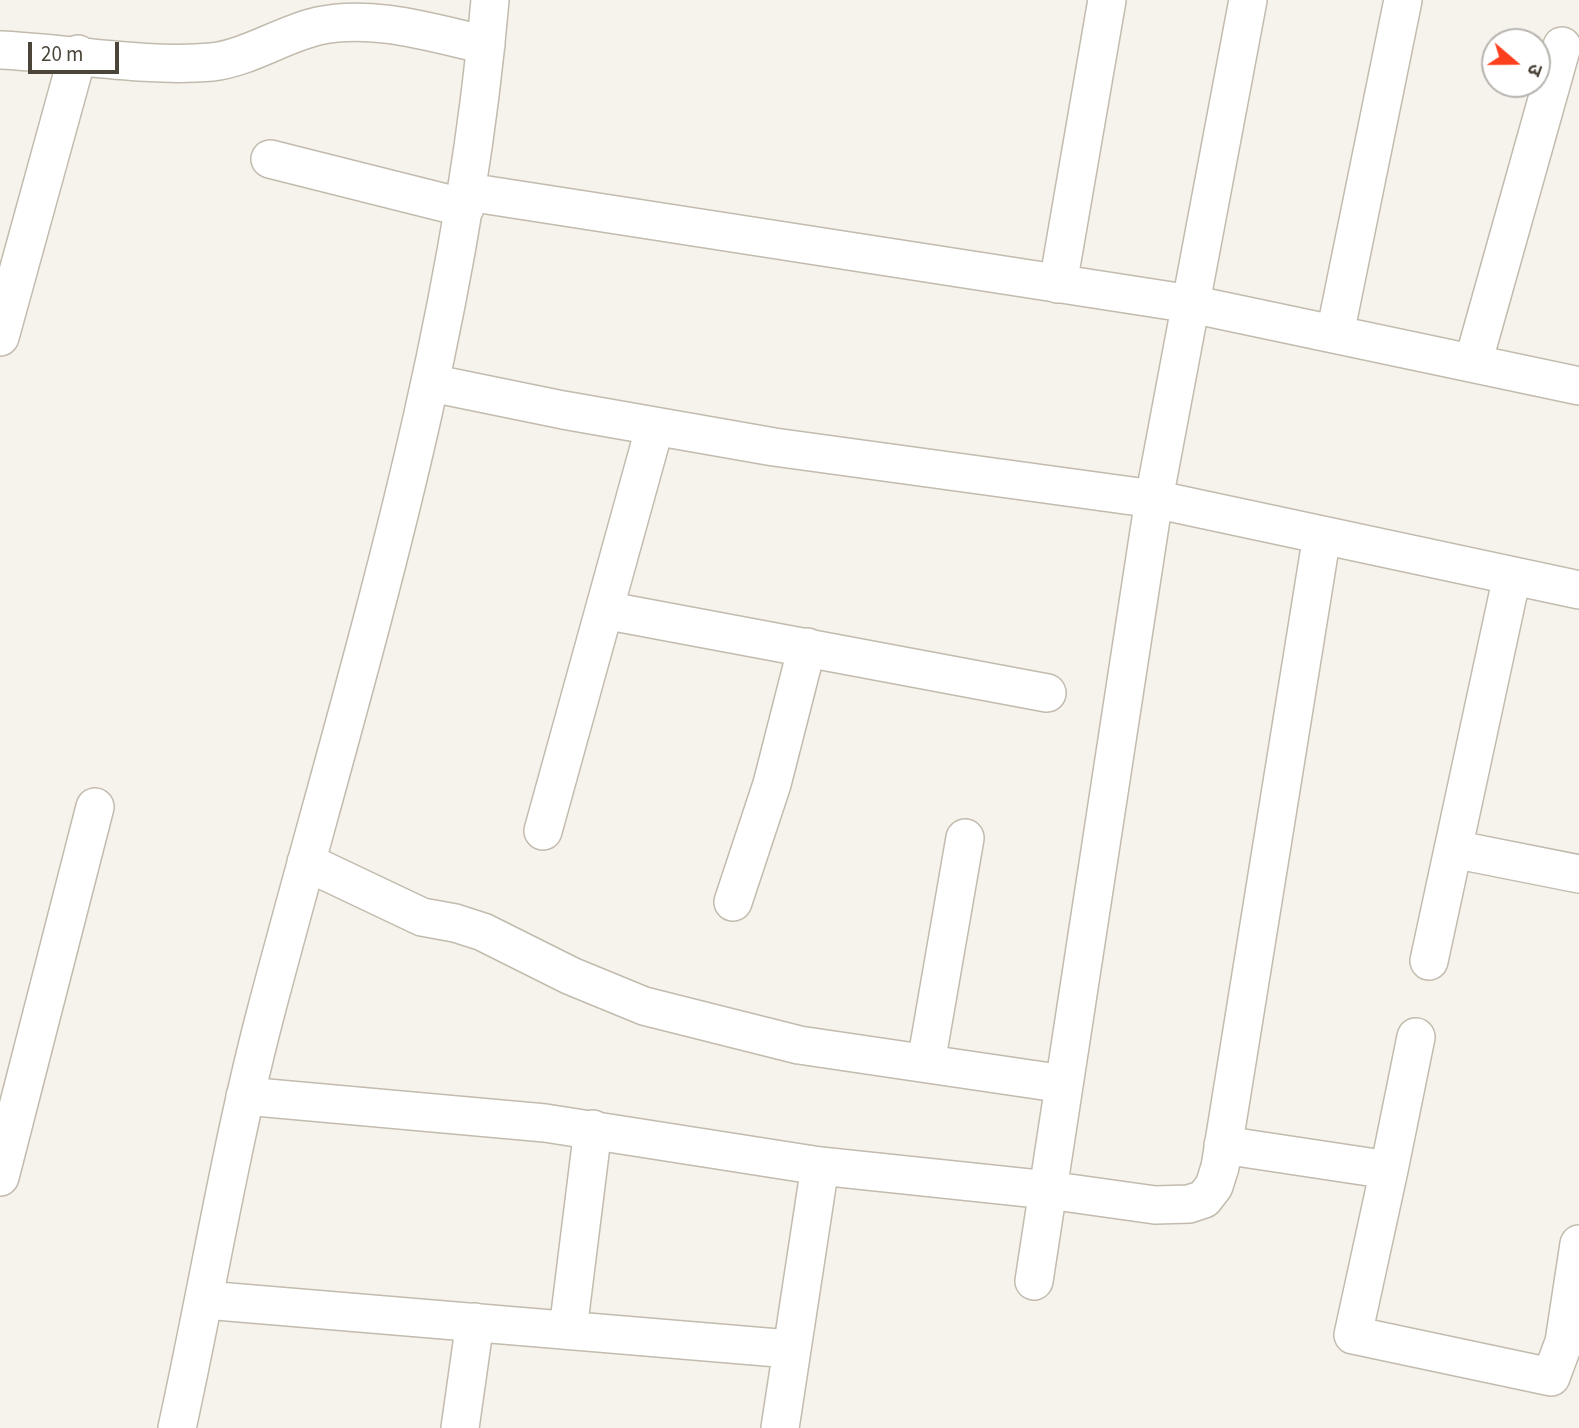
<!DOCTYPE html>
<html>
<head>
<meta charset="utf-8">
<style>
  body { margin:0 }
  #map { position:relative; width:1579px; height:1428px; overflow:hidden; background:#f6f3ec; font-family:"Source Sans 3","Noto Sans Devanagari",sans-serif }
  canvas { display:block }
  .north { position:absolute; left:1481px; top:28px; width:70px; height:70px; box-sizing:border-box; background:#fff; border:2px solid #b7b4b0; border-radius:50%; rotate:110deg; font-size:19px; font-weight:700; line-height:28px; text-align:center; color:#4b4439 }
  .north::after { content:''; display:block; margin:auto; width:24px; height:32px; background:#fc3f1d; clip-path:polygon(50% 0,100% 100%,50% 72%,0 100%) }
  .scale { position:absolute; left:28px; top:42px; width:91px; height:32px; box-sizing:border-box; border:4px solid #4b4439; border-top:0; padding-left:9px; font-size:21px; line-height:24px; white-space:nowrap; color:#4b4439; -webkit-text-stroke:5px #fff; paint-order:stroke }
</style>
</head>
<body>
<div id="map">
<canvas width="1579" height="1428"></canvas>
<div class="north">उ</div>
<div class="scale">20 m</div>
</div>
<script>
const context = document.querySelector('canvas').getContext('2d');
context.lineJoin = 'round';
function trace(path, color, width, dash) {
  context.strokeStyle = color;
  context.lineWidth = width;
  context.lineCap = dash ? 'butt' : 'round';
  context.setLineDash(dash || []);
  context.stroke(path);
}
const minor = new Path2D(`
  M0,50C69,53 145,68 212,62C248,58 283,34 318,26C373,14 432,33 486,45
  M270,159L465,208
  M468,192L1191,304L1579,386
  M1058,284L1107,0
  M1335,334L1403,0
  M0,337L78,54
  M1473,363L1562,46
  M431,383L563,410L774,447L1154,499L1579,590
  M604,610L1047,693
  M543,831L655,426
  M1453,849L1579,874
  M306,862L422,917L455,923L483,932L571,976L644,1006L799,1045L1064,1084
  M733,902L772,784L807,647
  M1429,961L1512,576
  M926,1063L965,838
  M245,1096L545,1123L820,1166L1048,1190L1155,1205L1189,1204L1204,1199L1214,1186L1220,1167L1322,535
  M1223,1145L1389,1170L1353,1335L1551,1377L1564,1342L1579,1244
  M1389,1170L1416,1037
  M0,1177L95,807
  M1034,1281L1154,499L1248,0
  M205,1300L790,1349
  M568,1330L593,1129
  M177,1428C208,1287 231,1143 268,1004C356,672 461,344 490,0
  M460,1428L475,1322
  M780,1428L820,1166`);
trace(minor, '#c2bbae', 40);
trace(minor, '#fff', 37);
</script>
</body>
</html>
